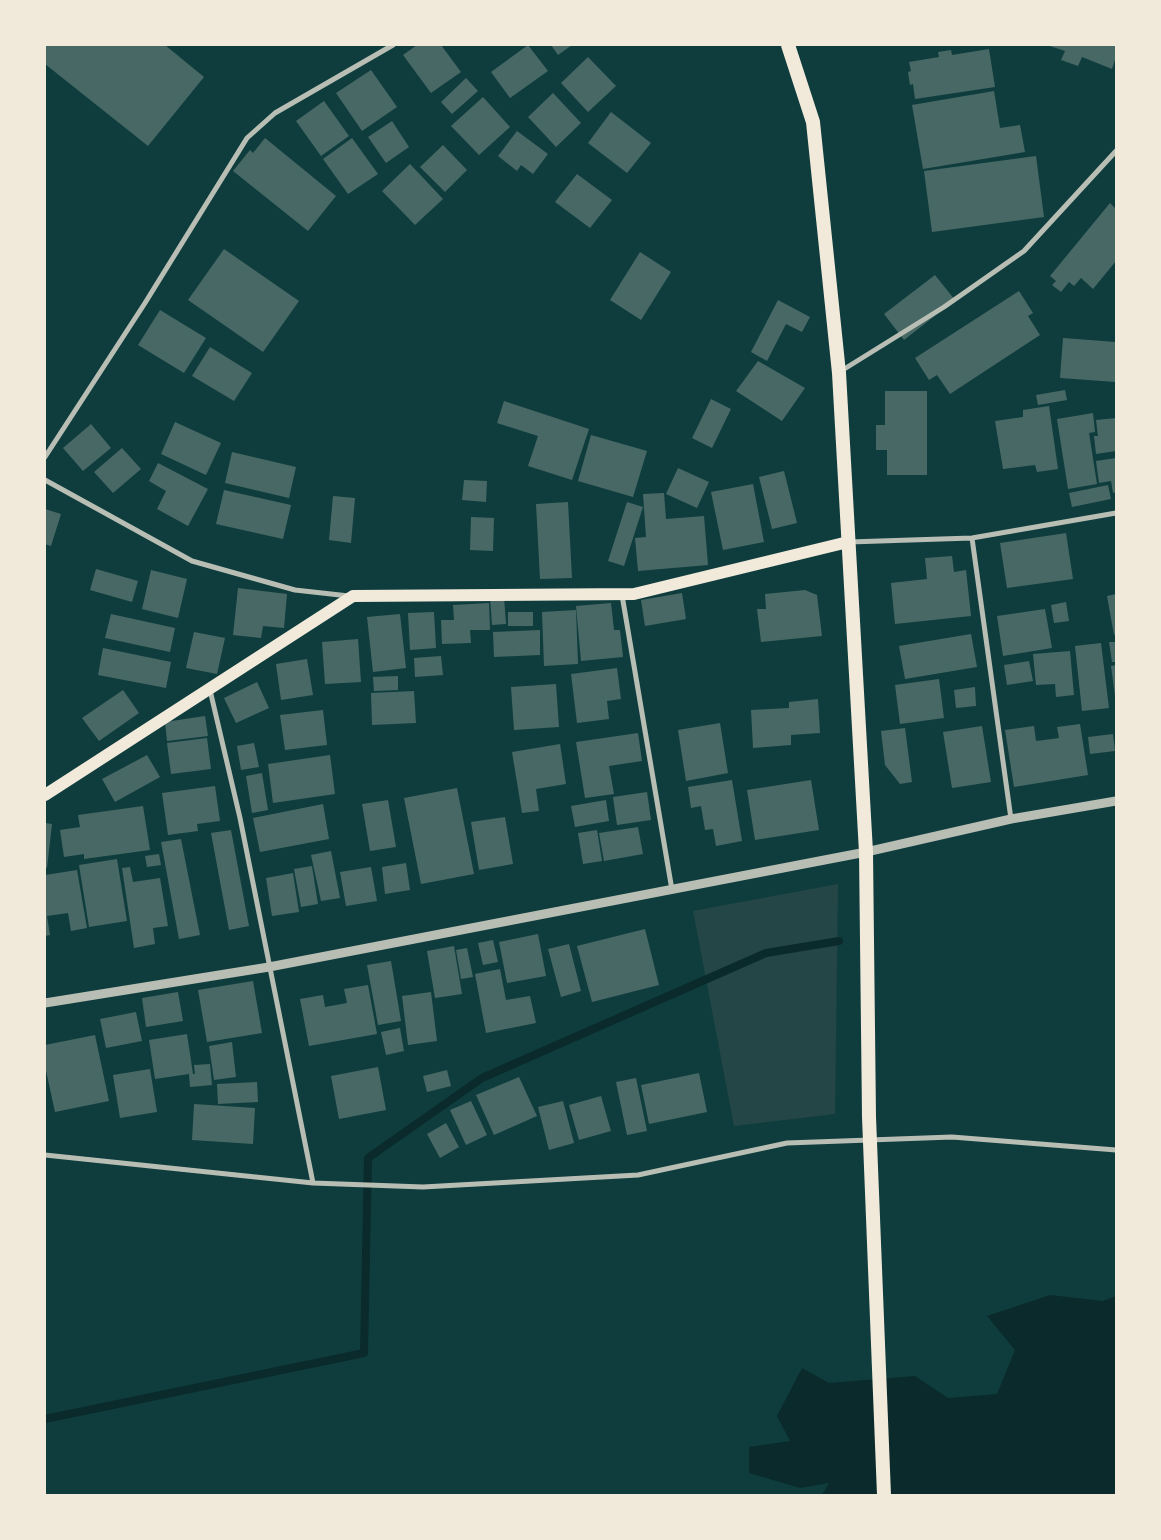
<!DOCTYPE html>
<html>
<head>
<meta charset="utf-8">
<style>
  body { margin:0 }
  #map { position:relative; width:1161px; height:1540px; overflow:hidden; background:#0f3d3e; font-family:"PT Sans",sans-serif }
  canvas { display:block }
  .frame { position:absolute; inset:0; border:46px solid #f1e9da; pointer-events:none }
</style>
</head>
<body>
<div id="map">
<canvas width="1161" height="1540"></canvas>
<div class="frame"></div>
</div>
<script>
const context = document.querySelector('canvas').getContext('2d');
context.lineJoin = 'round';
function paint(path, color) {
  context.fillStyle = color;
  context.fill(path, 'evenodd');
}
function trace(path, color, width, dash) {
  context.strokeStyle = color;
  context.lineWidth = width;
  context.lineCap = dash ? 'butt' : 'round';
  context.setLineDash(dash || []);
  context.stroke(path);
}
paint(new Path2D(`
  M838,884L835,1114L734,1126L693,911Z`), '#244646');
paint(new Path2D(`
  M1050,1295L1103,1301L1116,1296V1495H822L829,1483L800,1488L749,1473V1447L790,1441L777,1416L802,1368L829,1383L915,1376L948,1398L997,1394L1015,1350L987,1316Z`), '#0a2a2b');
trace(new Path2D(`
  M45,1419L364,1353L368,1158L482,1078L766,953L839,941`), '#0a2a2b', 8);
paint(new Path2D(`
  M45,45H165L204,77L148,146L45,64Z
  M417,45H441L461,72L431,93L403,55Z
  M528,45L548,71L510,98L491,72Z
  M551,45H572L558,55Z
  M1047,45H1116V57L1112,69L1082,57L1078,66L1061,60L1065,51Z
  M989,49L995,87L915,99L913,84L910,85L908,72L911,71L909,62L939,57L938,52L951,50L952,55Z
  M588,57L616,86L588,112L561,83Z
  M371,70L397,107L362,131L336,93Z
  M466,78L478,91L452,114L441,102Z
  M994,91L1000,128L1020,125L1025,152L923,169L912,105Z
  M553,93L581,123L556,147L528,117Z
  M483,97L510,127L479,155L451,126Z
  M324,101L349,136L321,156L296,121Z
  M611,112L651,143L627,173L588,143Z
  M392,121L409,147L386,163L368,137Z
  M517,131L548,154L533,174L521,165L517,171L498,156Z
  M265,138L336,196L308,231L233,171L250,150L253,153Z
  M352,138L378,174L348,194L323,159Z
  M443,145L467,170L445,192L420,167Z
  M1036,156L1044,217L932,232L924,171Z
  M410,164L443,199L415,225L382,191Z
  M577,174L612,200L590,228L555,202Z
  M1110,203L1116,209V261L1093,289L1081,278L1074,286L1069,282L1061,292L1052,285L1056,281L1050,276Z
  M224,249L299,301L263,352L188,300Z
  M640,252L671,272L641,320L610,300Z
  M935,275L955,300L904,340L884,314Z
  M1019,291L1033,313L1028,316L1040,335L950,394L937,375L929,380L915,358Z
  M778,300L810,317L802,332L786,324L767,361L751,352Z
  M160,310L206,338L184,373L138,345Z
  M1063,338L1116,342V382L1060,378Z
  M210,347L252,373L234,401L192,376Z
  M758,361L805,388L782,421L736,391Z
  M1065,390L1067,400L1038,405L1036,395Z
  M885,391H927V475H887V450H876V425H885Z
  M711,399L731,409L712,448L692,438Z
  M504,401L589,429L572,480L528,466L538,436L497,423Z
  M1049,406L1058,469L1037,472L1035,465L1003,469L995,421L1023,417V410Z
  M1093,413L1095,432L1089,433L1097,484L1068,489L1057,419Z
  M1116,418V451L1096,454L1094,436H1098L1096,420Z
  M175,422L221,443L206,475L161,454Z
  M91,424L111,448L83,471L63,448Z
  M591,435L647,451L633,497L578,481Z
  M122,448L141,469L113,493L94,472Z
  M232,452L296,467L289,498L225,483Z
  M1116,458V492L1113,493L1111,481L1099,483L1096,461Z
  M158,463L208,489L188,526L157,509L166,491L149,481Z
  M678,468L709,482L697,508L666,494Z
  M784,471L797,523L772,529L759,477Z
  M464,480L487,481L486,502L462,500Z
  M753,484L764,542L723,550L711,492Z
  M1108,485L1111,499L1072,507L1069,493Z
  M224,490L291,505L283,539L216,524Z
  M664,493L666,519L704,516L708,565L638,571L635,538L646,537L643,494Z
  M333,496L355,498L351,543L329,540Z
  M568,502L572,578L540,579L536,504Z
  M627,502L643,507L624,566L608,561Z
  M45,509L61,514L51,546L45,544Z
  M471,517L494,518L493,551L470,550Z
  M1066,533L1073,579L1007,588L1000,543Z
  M952,556L954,572L966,570L971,616L895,624L891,583L927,579L925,558Z
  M96,569L138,581L132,602L90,590Z
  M151,570L187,579L178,618L142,609Z
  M238,588L287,594L284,628L263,626L261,638L233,635Z
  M805,590L817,595L822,636L761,642L757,609H766L765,594Z
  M682,593L686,619L645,626L641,600Z
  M1116,594V634L1114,635L1107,596Z
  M490,597H504L506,624L492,625Z
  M1066,602L1069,621L1054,623L1051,605Z
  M489,603L490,630H470L471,643L442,644L441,620H454L453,605Z
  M611,603L614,630H620L623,657L581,661L576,606Z
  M1045,609L1052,648L1003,656L997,616Z
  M576,610L578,664L544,666L542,612Z
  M434,612L436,648L410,650L408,613Z
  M508,612H533V626H508Z
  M111,614L175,628L170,652L105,638Z
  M400,614L406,668L373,672L367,617Z
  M540,630V655L494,657L493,632Z
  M194,632L225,638L217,674L186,668Z
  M971,634L977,667L905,679L899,646Z
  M358,639L361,682L325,684L322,642Z
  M1109,642H1116V662H1112Z
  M1101,643L1109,708L1082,711L1075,646Z
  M103,648L171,662L166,688L98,675Z
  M1070,651L1074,695L1056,697L1055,684L1036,685L1033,654Z
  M441,656L443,675L415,677L414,658Z
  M307,659L313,695L281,700L276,664Z
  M1029,661L1033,681L1007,685L1004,665Z
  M1116,665V696H1115L1111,666Z
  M617,668L621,699L607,701L609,719L577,723L571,674Z
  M398,676V690L374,691L373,677Z
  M939,679L944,718L900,724L895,685Z
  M257,682L269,708L236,723L224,698Z
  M556,684L559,727L514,730L511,687Z
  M975,687L976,706L956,708L954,690Z
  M123,690L139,713L99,741L82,718Z
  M414,691L416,723L372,725L371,693Z
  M818,699L820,733L791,735V745L753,748L751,710L789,708V702Z
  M323,710L327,745L285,750L280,715Z
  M205,716L208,736L167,741L165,722Z
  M720,723L728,773L686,781L678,730Z
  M1080,724L1088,775L1014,787L1005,730L1034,726L1036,741L1059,738L1057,727Z
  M982,726L991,782L952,788L943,732Z
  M905,728L912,782L900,784L885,765L881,731Z
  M638,733L642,761L609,766L614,794L585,798L576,742Z
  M1113,734L1115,751L1090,754L1088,737Z
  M207,738L211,769L171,774L167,743Z
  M254,743L259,767L241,770L237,746Z
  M560,744L566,784L536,789L539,811L522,813L512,752Z
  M147,755L160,777L115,802L102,779Z
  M330,755L335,794L273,803L268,764Z
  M262,773L268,810L252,813L246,776Z
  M732,780L742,841L716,846L713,829L705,830L701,806L691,808L688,787Z
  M811,780L819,830L755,840L747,790Z
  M215,786L220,821L197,824L198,831L168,835L162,793Z
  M457,788L474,874L421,884L404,798Z
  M647,792L651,820L617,825L613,797Z
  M388,800L396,847L370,851L362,804Z
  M606,800L609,821L575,827L571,806Z
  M323,804L329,839L260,852L253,818Z
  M143,806L150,850L84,859V854L64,857L60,830L80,827L78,815Z
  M505,817L513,864L479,870L471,822Z
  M45,823L52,824L47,868L45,867Z
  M638,827L643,854L604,861L599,833Z
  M231,830L249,926L229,930L211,833Z
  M597,830L602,861L583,864L578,833Z
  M181,839L200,935L179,939L161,842Z
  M331,851L340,898L321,901L311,855Z
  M159,854L161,865L147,867L145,856Z
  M117,859L127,921L89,927L79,865Z
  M406,863L410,890L385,894L382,867Z
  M312,866L318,904L301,907L294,869Z
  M130,867L133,882L160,878L168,926L153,928L155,944L134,948L122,868Z
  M371,867L377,901L346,906L340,872Z
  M77,870L87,928L71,931L68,913L47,916L50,935L45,936V875Z
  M293,873L299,912L272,916L266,878Z
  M645,929L659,985L592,1002L577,946Z
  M538,934L546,976L507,983L499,942Z
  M493,940L498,962L483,965L478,943Z
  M569,944L581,991L561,997L548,949Z
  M454,946L462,994L435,998L427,951Z
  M467,948L473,977L461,979L456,950Z
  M391,961L401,1021L378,1025L367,965Z
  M500,969L506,1000L530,996L536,1023L486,1033L475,974Z
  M253,981L262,1033L207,1042L198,990Z
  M368,985L377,1034L309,1046L300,999L323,995L325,1007L347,1003L344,989Z
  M178,992L183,1021L146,1027L142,998Z
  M431,992L437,1041L408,1045L402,996Z
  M136,1012L142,1041L106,1048L100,1019Z
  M400,1028L404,1051L386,1055L381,1032Z
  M187,1034L193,1074H195L194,1065L210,1064L212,1085L190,1087L189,1074L155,1079L149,1040Z
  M95,1035L109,1101L55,1112L45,1066V1045Z
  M232,1042L236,1077L214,1080L209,1046Z
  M378,1067L386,1110L339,1119L331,1076Z
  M150,1069L157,1112L120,1118L113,1075Z
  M447,1070L451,1086L427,1092L423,1076Z
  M699,1073L707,1112L649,1124L641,1085Z
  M519,1077L537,1116L494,1135L476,1095Z
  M636,1078L647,1131L627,1135L616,1082Z
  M257,1082L258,1102L218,1104L217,1084Z
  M601,1096L611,1131L579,1140L569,1105Z
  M471,1101L487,1135L466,1145L450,1110Z
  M563,1101L574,1143L549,1150L538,1107Z
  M194,1104L255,1108L253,1144L192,1140Z
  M446,1123L459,1147L440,1158L427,1134Z`), '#486865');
trace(new Path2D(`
  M841,371L944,307L1024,251L1116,151
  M45,457L145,303L247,138L275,113L393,45
  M45,480L192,561L295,590L349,596
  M972,538L1011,819
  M849,542L972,538L1116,513
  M622,595L672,890
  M210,690L240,818L313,1183
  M45,1155L313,1183L423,1187L638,1175L787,1143L952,1137L1116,1150`), '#b8beb3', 5);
trace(new Path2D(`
  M45,1003L269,967L866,852L1011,819L1116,801`), '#b8beb3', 9);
trace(new Path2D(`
  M45,795L353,596L634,594L848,542`), '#f1e9da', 12);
trace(new Path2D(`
  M788,45L813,122L839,373L866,852L869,1117L884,1495`), '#f1e9da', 14);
</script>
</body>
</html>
